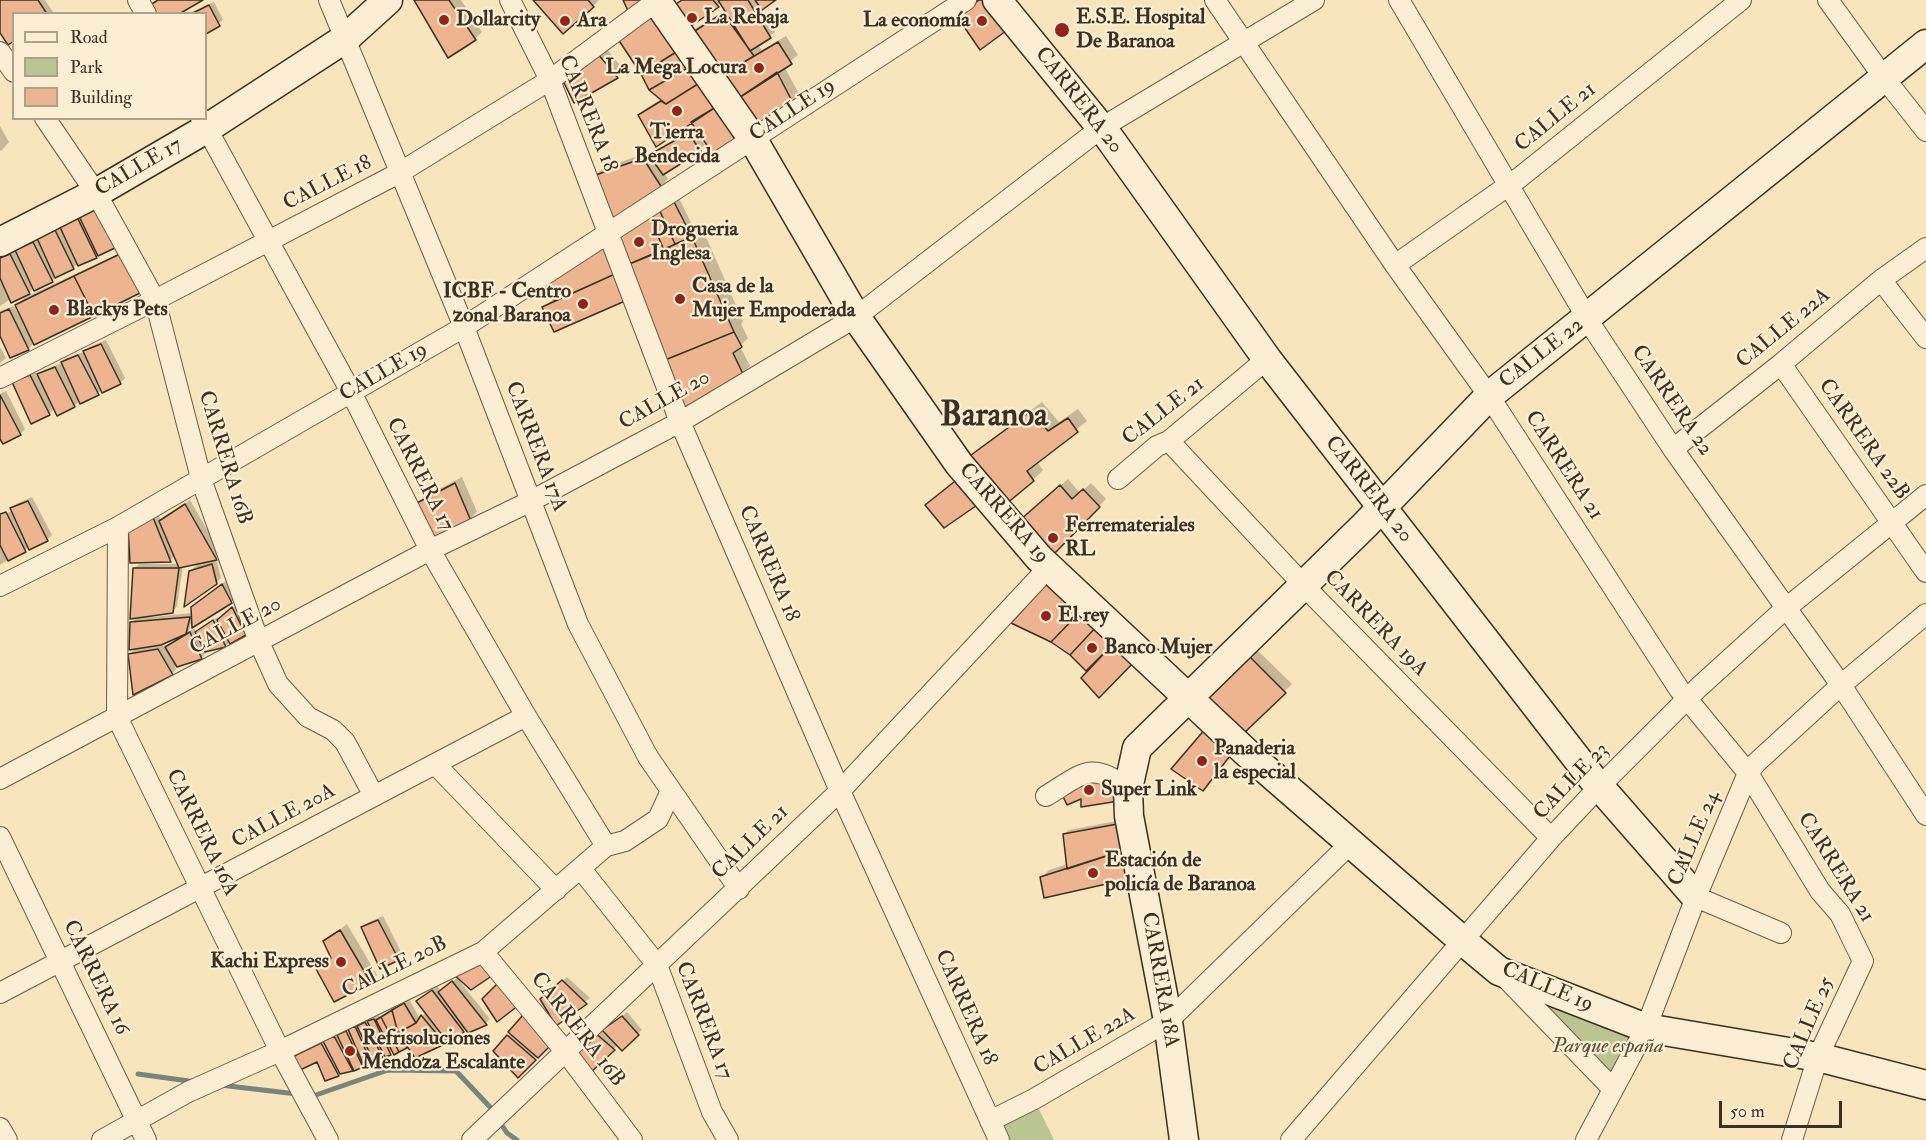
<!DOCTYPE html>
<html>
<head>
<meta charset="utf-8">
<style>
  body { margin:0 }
  #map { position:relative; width:1926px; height:1140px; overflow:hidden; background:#f9e5bd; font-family:"IM FELL Double Pica",serif }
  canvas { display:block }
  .legend { position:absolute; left:12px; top:12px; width:195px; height:108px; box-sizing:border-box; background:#fbeed4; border:2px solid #aea28d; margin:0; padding:8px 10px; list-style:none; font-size:18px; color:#3b3022 }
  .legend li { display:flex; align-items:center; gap:12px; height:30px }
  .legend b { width:30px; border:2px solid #aea28d }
  .scale { position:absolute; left:1719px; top:1101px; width:123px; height:27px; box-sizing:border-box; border:3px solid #3b3022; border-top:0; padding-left:8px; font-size:18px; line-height:21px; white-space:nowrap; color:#3b3022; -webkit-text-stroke:4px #fbeed4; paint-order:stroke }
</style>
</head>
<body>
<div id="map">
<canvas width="1926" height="1140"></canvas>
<ul class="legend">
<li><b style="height:8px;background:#fbeed4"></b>Road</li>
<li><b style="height:16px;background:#bbc593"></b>Park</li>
<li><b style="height:16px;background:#ecb490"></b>Building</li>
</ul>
<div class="scale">50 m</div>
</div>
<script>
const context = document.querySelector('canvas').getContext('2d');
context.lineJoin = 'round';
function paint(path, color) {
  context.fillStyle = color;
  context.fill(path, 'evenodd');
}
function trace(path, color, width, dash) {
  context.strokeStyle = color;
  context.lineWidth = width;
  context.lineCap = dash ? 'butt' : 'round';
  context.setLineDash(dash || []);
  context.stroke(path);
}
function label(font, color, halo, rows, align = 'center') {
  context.font = font + ' "IM FELL Double Pica",serif';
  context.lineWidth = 4.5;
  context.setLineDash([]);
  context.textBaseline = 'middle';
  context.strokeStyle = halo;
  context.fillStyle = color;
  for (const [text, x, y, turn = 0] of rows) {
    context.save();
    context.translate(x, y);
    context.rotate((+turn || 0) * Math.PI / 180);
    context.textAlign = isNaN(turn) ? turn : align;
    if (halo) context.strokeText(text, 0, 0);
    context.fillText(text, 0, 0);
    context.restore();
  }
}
paint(new Path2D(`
  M1513,982L1646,1028L1613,1089Z
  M1034,1099L1054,1140H999L990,1121Z`), '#bbc593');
paint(new Path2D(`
  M0,0H45L53,12L14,14L0,30Z
  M416,0H461L482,32L475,39Z
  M535,0H599L593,6Z
  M682,0H774L761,9L775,32L758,45L762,50L786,36L798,55L784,66L799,94L792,102L754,127L689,36L696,28L726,10L721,2L718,6L680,1Z
  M214,2L223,20L206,32V14H187Z
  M606,48L624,70L617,77L575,101L564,80Z
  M661,99L692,120L640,115L647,108Z
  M0,126L9,142L1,151L0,150Z
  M693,130L705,145L664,173L668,179L661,187L612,220L595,176L602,169L651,151L652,153Z
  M677,194L695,231L702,228L743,321L741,324L748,338L740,346L750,366L742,373L616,235Z
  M81,214L98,254L56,276L52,281L34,288L29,293L11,299L0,306V256L15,251L21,245Z
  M611,235L632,292L543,307L555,298Z
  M127,250L29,348L11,356L0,332V311L14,306L19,315L21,314L17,305L24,298Z
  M106,340L125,378L120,383L80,400L75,406L57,414L55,408L49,414L18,378L35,371L37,376L44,370L60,364L67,358L84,352L89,347Z
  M0,347L6,358L0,363Z
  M6,391L25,429L20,434L3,442L0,435V394Z
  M1042,402L1059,422L1078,409L1087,421L1037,462L1043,470L1033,480L969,458L979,448Z
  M462,477L477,512L470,519L417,504L424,497Z
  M1068,479L1080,493L1091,483L1106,499L1052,554L1030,513Z
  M32,497L52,535L47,540L29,547L0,565V516L14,510L12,508L16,504Z
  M190,500L221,554L216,559L221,578L216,583L190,571L199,563L183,566L177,606L173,611L153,614V617L192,613V607L197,602L227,580L236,598L231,602L192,618L189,631L194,629L193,626L196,632L218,617L219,620L237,604L250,629L225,646L205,651L206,653L202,657L175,666L176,669L172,674L129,655L137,647L131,623L138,616L134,569L139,564H179L175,555L170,560L130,527L157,512L161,521ZM182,636L172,643L165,649L162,643Z
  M1255,648L1292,684L1244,731L1204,696Z
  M1127,819L1140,869L1042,877L1049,870L1068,864L1064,834L1069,830Z
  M383,916L402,954L398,958L363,927L367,923Z
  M347,924L377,975L370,982L317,967L332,956L325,942Z
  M567,977L590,998L557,1024L547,995Z
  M457,978L490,1019L486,1023L468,1031L466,1028L445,1043L416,1056L408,1046L394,1053L393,1051L382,1057H374L362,1066L338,1075L317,1060L292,1058L296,1053L339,1032L340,1034L360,1022L361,1025L379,1015L380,1018L409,999L420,1019L426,1012L423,997L437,986L441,991Z
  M627,1012L642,1030L622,1049L618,1045L590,1070L577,1051L599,1027L603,1031Z
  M511,1033L538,1056L518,1076L495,1051Z`), '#0003');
trace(new Path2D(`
  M138,1074L196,1082
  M220,1085L297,1094
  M309,1095L313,1096L388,1070L456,1071L490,1107L507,1133L517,1140`), '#78857d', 5);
const building = new Path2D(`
  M0,0H38L47,14H14V41L8,45L0,33Z
  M158,0H203L179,14H155L150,5Z
  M414,0H449L476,40L448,58Z
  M533,0H588L594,7L563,34Z
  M623,0H647L629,13Z
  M682,0H713L719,7L688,28L673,6Z
  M718,0H748L771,38L750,51Z
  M755,0H776L762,10Z
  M979,0H986L1010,28L980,50L956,15Z
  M209,5L220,26L206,34V14H191Z
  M657,11L681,49L641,74L618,39Z
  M723,13L754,56L717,78L687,36Z
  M778,42L792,64L734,101L717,78Z
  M681,49L691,66L649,90L641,74Z
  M598,54L618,78L574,103L562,79Z
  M691,66L701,82L666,104L649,90Z
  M777,72L793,103L753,129L734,101Z
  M701,82L716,107L656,147L638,115L661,101L666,104Z
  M716,107L740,138L713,154L691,122Z
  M688,133L701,151L663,175L649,155Z
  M643,158L662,188L611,222L593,176Z
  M672,198L692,237L675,244L658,207Z
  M96,207L117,247L98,256L78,214Z
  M658,207L675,244L664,250L648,213Z
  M648,213L664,250L627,265L614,235Z
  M77,217L97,258L78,266L59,225Z
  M54,228L74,269L55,278L36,236Z
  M692,237L734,332L665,360L627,265Z
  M604,241L615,274L555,301L542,281Z
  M33,242L53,282L34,291L15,250Z
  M122,253L142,292L94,316L74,276Z
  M10,254L30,294L11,303L0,278V258Z
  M615,274L625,301L554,332L542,307Z
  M74,276L94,316L34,345L15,305Z
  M9,309L29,350L10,358L0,336V313Z
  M734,332L742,347L733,353L743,374L685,409L665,360Z
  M101,344L121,384L102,393L83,351Z
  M78,355L99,395L80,404L61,362Z
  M55,367L75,407L57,416L37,374Z
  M30,375L50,415L31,424L12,382Z
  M0,395L21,435L3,444L0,439Z
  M1031,411L1048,431L1068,418L1078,432L1027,471L1034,481L1006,504L967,458Z
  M959,478L983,501L944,528L925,505Z
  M455,483L471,521L430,540L415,504Z
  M1060,485L1072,499L1083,489L1100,507L1052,556L1020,520Z
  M28,501L48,541L29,550L10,508Z
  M185,504L217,560L179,568L159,521Z
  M6,512L26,552L8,561L0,545V514Z
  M152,515L171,562L130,563L128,527Z
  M212,564L217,584L184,607L189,571Z
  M133,568H179L173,613L130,619Z
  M1051,579L1082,610L1051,642L1011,623Z
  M222,584L232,603L192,628L191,607Z
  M232,607L246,635L230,644L217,620Z
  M1082,610L1098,625L1070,655L1051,642Z
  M190,617L186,634L161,645L129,650L130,622Z
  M213,620L226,647L205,652L195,632Z
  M1098,625L1115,642L1086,671L1070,655Z
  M190,632L202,659L177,667L165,647Z
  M1115,642L1135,661L1099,698L1081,678Z
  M158,649L173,675L133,695L128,654Z
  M1247,654L1286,693L1244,733L1201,696Z
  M1206,728L1233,752L1203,791L1171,769Z
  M1109,774L1119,801L1081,807V799L1067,805L1059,788Z
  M1123,823L1128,849L1067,869L1063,834Z
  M1128,849L1133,878L1044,898L1040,877Z
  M378,920L399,960L380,969L361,927Z
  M340,930L371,983L334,1002L315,967L331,958L323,941Z
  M481,956L496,973L471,990L453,974Z
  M562,980L587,1004L556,1026L540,999Z
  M452,981L487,1025L468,1033L438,992Z
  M499,982L519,1005L497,1022L482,999Z
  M432,990L464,1032L449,1044L416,1001Z
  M404,1003L416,1023L398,1033L392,1010Z
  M392,1010L398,1033L407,1048L399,1052L381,1017Z
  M524,1014L553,1043L538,1058L508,1032Z
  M421,1015L445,1044L415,1058L398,1033L416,1023Z
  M622,1016L639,1035L622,1051L602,1030Z
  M381,1017L399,1052L394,1055L376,1020Z
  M374,1019L391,1055L385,1057L367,1021Z
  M365,1022L383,1058L374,1062L357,1026Z
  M355,1026L371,1062L364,1066L348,1029Z
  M346,1031L363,1067L354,1071L337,1035Z
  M593,1031L615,1050L590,1073L575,1051Z
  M507,1035L536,1060L518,1078L493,1051Z
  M334,1036L353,1071L340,1074L323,1041Z
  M321,1043L339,1076L325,1081L317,1062L298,1071L290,1058Z`);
paint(building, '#ecb490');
trace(building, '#3b3022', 1.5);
const street = new Path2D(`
  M138,0L146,14
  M329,0L464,327L578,624L648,757L739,889
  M510,0L550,80L680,422L840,791L999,1140
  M1215,0L1395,265L1489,396L1679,689L1748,773L1820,891L1840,914L1863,961L1818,1057L1792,1140
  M1399,0L1593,328L1673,449L1841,685L1926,815
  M1828,0L1885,79L1926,131
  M0,52L14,72
  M45,118L96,193L155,300L202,482L259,642L278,684L308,717L333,730L345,742L374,796
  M201,118L351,392L430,550L526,716L606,846
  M1395,265L1519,178L1741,0
  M1881,280L1926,338
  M1781,364L1926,572
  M0,378L155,300L399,173L550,80L658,0
  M1169,441L1309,591L1551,838
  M1673,449L1781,364L1881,280L1926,248
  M1118,479L1157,446L1169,441L1267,359
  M118,527L117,717L280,1051L328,1140
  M0,586L118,527L464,327L966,0
  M435,764L556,890
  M0,779L430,550L529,502L680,422L856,317L1101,128L1314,0
  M1046,796C1081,775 1091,759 1128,789
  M0,837L146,1140
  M581,869L657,965L712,1112L728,1140
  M1696,897L1781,933
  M483,952L565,1051L632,1140
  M1504,976L1613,1089
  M0,993L526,716
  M990,1121L1034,1099L1168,1021L1351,843
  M0,1128L7,1140
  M102,1140L188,1092L280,1051L483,952L606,846L625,841L658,819L671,791
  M472,1140L840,791L1049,567
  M1291,1140L1551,838L1599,787L1698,688L1785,609L1926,495
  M1586,1140L1646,1028L1696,897L1748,773L1756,763L1841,685L1926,614`);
const secondary = new Path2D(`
  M656,0L752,138L856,317L959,464L1039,558L1248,754L1463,941L1499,971L1646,1028L1818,1057L1926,1085
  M997,0L1108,136L1267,359L1592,778L1696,897
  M0,242L96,193L206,129L346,38L388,0
  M1184,1140L1168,1021L1129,816L1128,789L1137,748L1365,525L1489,396L1926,44`);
trace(street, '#6a5d49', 22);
trace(secondary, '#3b3022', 31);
trace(street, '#fbeed4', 20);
trace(secondary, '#fbeed4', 28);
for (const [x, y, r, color] of [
  [692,18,6,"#8f2418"],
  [444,20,6,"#8f2418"],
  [565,21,6,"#8f2418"],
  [982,21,6,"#8f2418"],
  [1062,30,8,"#8f2418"],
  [759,68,6,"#8f2418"],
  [677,111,6,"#8f2418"],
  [639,242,6,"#8f2418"],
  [680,299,6,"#8f2418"],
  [583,304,6,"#8f2418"],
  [54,310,6,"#8f2418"],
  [1053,538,6,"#8f2418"],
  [1046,616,6,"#8f2418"],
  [1092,648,6,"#8f2418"],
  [1202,761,6,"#8f2418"],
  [1089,790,6,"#8f2418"],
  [1093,873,6,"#8f2418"],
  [341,962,6,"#8f2418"],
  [350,1051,6,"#8f2418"]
]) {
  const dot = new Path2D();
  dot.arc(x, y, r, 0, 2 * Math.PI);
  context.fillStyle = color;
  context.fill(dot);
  trace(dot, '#fbeed4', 2);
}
label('bold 21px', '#3b3022', '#fbeed4', [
  ["La Rebaja",704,18],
  ["E.S.E. Hospital",1076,18],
  ["De Baranoa",1076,42],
  ["Dollarcity",456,20],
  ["Ara",577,21],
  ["La economía",970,21,"right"],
  ["La Mega Locura",747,68,"right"],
  ["Tierra",677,133,"center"],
  ["Bendecida",677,157,"center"],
  ["Drogueria",651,230],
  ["Inglesa",651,254],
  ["Casa de la",692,287],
  ["Mujer Empoderada",692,311],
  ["ICBF - Centro",571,292,"right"],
  ["zonal Baranoa",571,316,"right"],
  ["Blackys Pets",66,310],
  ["Ferremateriales",1065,526],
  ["RL",1065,550],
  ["El rey",1058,616],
  ["Banco Mujer",1104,648],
  ["Panaderia",1214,749],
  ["la especial",1214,773],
  ["Super Link",1101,790],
  ["Estación de",1105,861],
  ["policía de Baranoa",1105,885],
  ["Kachi Express",329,962,"right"],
  ["Refrisoluciones",362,1039],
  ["Mendoza Escalante",362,1063]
], 'left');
label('21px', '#3b3022', '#fbeed4', [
  ["CARRERA 20",1078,101,52],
  ["CALLE 19",793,111,-33],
  ["CARRERA 18",587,114,68],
  ["CALLE 21",1556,118,-39],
  ["CALLE 17",139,168,-30],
  ["CALLE 18",328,184,-27],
  ["CALLE 22A",1784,329,-39],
  ["CALLE 22",1542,354,-38],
  ["CALLE 19",384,373,-30],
  ["CALLE 20",665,401,-29],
  ["CARRERA 22",1671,401,56],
  ["CALLE 21",1164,412,-38],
  ["CARRERA 22B",1863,440,55],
  ["CARRERA 17A",535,447,69],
  ["CARRERA 16B",224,458,73],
  ["CARRERA 21",1563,466,57],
  ["CARRERA 17",419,475,63],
  ["CARRERA 20",1368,490,52],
  ["CARRERA 19",1003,514,49],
  ["CARRERA 18",768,564,67],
  ["CARRERA 19A",1375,624,46],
  ["CALLE 20",236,627,-28],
  ["CALLE 23",1572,782,-46],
  ["CALLE 20A",284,817,-28],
  ["CARRERA 16A",201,833,64],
  ["CALLE 24",1695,839,-67],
  ["CALLE 21",751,843,-44],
  ["CARRERA 21",1835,868,58],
  ["CALLE 20B",395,968,-26],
  ["CARRERA 16",95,978,64],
  ["CARRERA 18A",1159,980,80],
  ["CALLE 19",1547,988,23],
  ["CARRERA 18",965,1008,66],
  ["CARRERA 17",703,1021,69],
  ["CALLE 25",1810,1024,-67],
  ["CARRERA 16B",577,1030,52],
  ["CALLE 22A",1085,1042,-30]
]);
label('italic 21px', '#554e39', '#fbeed4', [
  ["Parque españa",1608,1047]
]);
label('bold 33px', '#3b3022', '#fbeed4', [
  ["Baranoa",994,418]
]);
</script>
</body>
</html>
